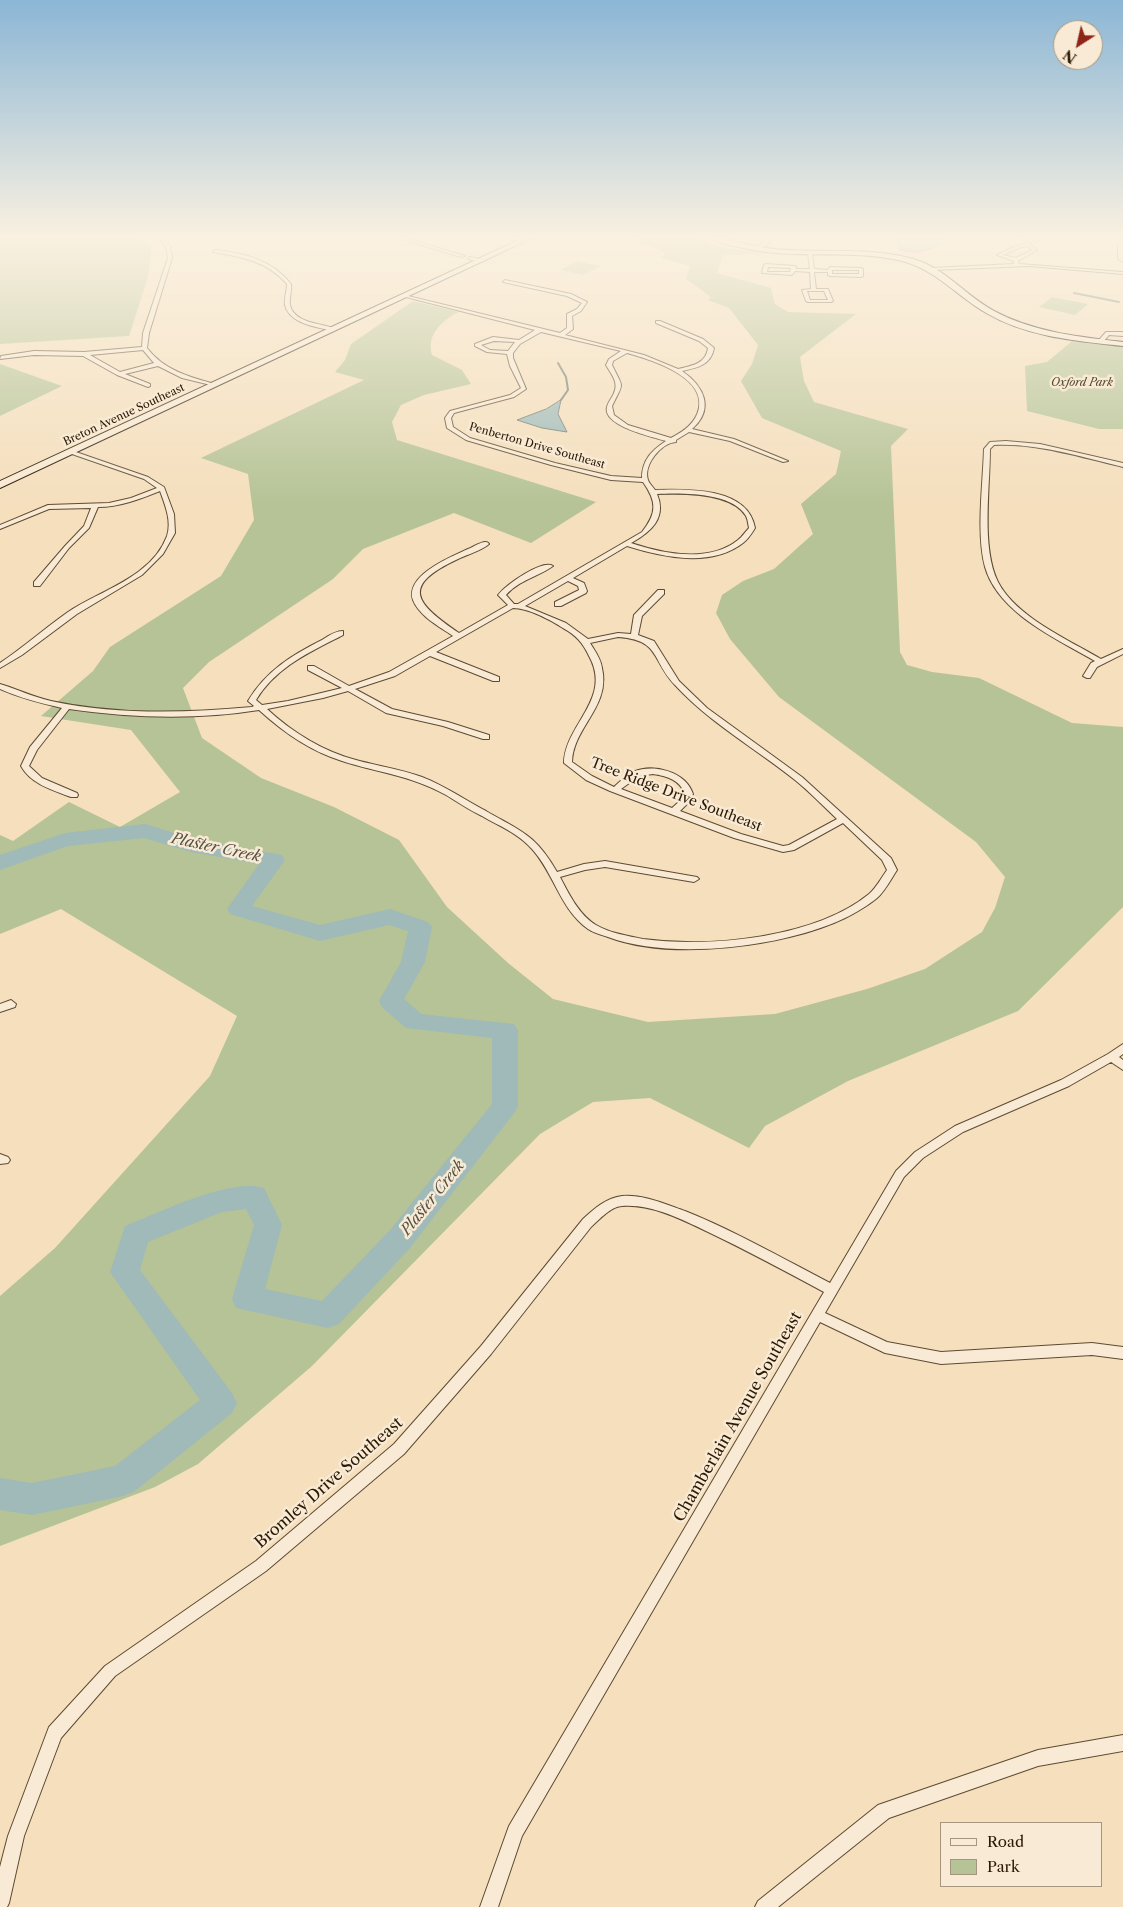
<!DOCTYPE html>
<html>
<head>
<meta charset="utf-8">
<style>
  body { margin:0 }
  #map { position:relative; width:1123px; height:1907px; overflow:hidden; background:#f5dfbd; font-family:"Libre Caslon Text",serif }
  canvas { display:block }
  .legend { position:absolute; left:940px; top:1822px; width:162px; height:65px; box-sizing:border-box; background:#f8ead4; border:1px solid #a69680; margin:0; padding:6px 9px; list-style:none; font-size:15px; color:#2b1903 }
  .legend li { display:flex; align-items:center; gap:10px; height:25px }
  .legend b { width:25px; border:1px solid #a69680 }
  .north { position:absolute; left:1053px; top:20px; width:50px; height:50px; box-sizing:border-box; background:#f8ead4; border:1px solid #a69680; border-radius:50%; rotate:215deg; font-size:14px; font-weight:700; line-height:20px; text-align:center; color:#2b1903 }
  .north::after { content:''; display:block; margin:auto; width:18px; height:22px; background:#8f2418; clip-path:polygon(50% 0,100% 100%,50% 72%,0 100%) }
</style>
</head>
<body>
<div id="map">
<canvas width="1123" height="1907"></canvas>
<ul class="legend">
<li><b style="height:6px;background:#f8ead4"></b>Road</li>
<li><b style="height:14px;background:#b5c396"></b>Park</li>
</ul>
<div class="north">N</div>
</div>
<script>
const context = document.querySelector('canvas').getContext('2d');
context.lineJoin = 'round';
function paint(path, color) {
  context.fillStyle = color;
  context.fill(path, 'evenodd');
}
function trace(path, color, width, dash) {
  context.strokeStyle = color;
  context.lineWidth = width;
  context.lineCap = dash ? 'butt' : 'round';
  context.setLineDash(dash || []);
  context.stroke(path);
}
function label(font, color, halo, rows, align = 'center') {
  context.font = font + ' "Libre Caslon Text",serif';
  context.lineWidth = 5;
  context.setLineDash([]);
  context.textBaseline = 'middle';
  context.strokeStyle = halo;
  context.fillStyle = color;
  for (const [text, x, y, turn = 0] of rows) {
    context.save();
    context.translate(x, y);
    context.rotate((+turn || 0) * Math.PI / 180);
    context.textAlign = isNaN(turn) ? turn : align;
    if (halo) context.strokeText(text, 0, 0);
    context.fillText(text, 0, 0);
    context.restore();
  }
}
paint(new Path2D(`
  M0,238H138L152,247L148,277L129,336L0,344Z
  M632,238H695L718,246L762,254L723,255L717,273L771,288L775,304L788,312L856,314L800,357L804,381L814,402L908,429L891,446L900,652L907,665L932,672L979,678L1072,723L1123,727V907L1018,1011L848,1081L765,1126L749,1148L650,1098L593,1102L540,1134L312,1366L198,1464L155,1487L0,1546V1296L55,1248L210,1076L237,1016L61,909L0,934V835L13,841L69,802L120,827L180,792L131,730L41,716L93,671L110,647L221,576L254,520L248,474L201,458L364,380L335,372L345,360L351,344L413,301L459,312C442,320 426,335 432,355L462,370L471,384L424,395L401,405L392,422L397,440L596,502L531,543L454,513L363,549L333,579L209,662L183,688L202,738L261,778L334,807L399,840L447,907L508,963L553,999L648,1022L775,1014L867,989L925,969L982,932L995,908L1005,877L976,842L779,697L730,639L716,613L722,595L743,581L774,569L813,534L801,504L836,474L841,451L762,418L741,381L752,364L758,345L729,308L708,300L711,297L686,279L690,266L661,258L665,254L656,248L634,242Z
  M577,261L601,266L583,275L560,270Z
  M1052,297L1088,304L1075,315L1039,307Z
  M1077,337L1123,343V429H1099L1027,411L1025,366L1047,362Z
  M0,364L62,386L0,416Z`), '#b5c396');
const water = new Path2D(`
  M896,238H948C933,251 919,255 900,250Z
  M561,400L558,414L567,432L542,428L517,420L546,409Z`);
paint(water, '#9fbab9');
trace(water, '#717a70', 1);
trace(new Path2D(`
  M1074,293L1119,302
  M558,363L566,377L568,390L561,400`), '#717a70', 2);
paint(new Path2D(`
  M145,824L194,839L282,855L285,860L252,906L320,925L390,909L428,922L432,927L425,962L404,999L421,1014L514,1024L518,1030V1106L514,1113L410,1248L339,1324L328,1328L236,1308L232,1299L254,1225L246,1209L222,1212L148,1242L140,1270L232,1393L237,1403L232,1413L135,1491L123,1496L32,1515L0,1510V1478L32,1483L115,1466L200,1400L110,1272L125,1226C158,1213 231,1177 264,1188L282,1225L265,1289L322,1301L390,1230L492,1104V1038L406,1028L382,1007L379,1001L401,962L408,931L389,925L320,941L230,914L227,909L259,864L191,852L144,838L68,846L0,870V855L65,833Z`), '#9fbab9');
const street = new Path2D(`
  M157,238H162L170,246L172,258L149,333L147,348C164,370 189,377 215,384V386L182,378L158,366L125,374L150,384V386L148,387L117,375L83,356L34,355L0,359L1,356L34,351L84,352L142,347L143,333L168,258L166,246ZM143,350L154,363L120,372L90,355Z
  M398,238H406L465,256L461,257Z
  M769,238H775L759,250H755V248Z
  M1027,238H1043L1035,242L1021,239Z
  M1123,242V262L1118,259V244Z
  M1029,243L1037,250L1018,261L1019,264L1123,272V274L1029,266L932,270L930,269L932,268L1014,264V261L997,255L1018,245ZM1029,246L1032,250L1016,258L1003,255L1021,247Z
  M215,250C245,253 272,260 291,284C292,291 289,298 290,305C294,324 323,323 336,329L333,331C318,327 289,324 285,305C284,298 287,291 287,284C267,261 242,257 213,252Z
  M810,253L812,254L814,269L828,270L830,267L861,268L863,269V276L861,277L830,276L828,275V272H814L816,289H828L833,301L831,302H808L806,301L802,290L811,289L810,272L795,271L792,275L762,273L764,265L766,264L794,266L796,267V269H810L808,254ZM768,267L791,268L790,272H767ZM832,270H859V274H832ZM807,291H824L828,300H810Z
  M470,257L483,260V261L481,262L468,259Z
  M505,280L571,294L587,302L581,311L572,316L573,329L565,335L644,355L678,369C691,366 706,364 708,348L699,341L656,323V321H660L703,339L714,348C711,365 697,368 682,371C704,386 715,409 692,429L734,439L788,461L783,462L730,441L689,432L676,440V442C661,443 643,465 648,480C649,483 653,487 655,490C687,489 748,487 755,528C752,533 748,539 743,543C711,568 662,557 627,546L573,578L584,583L587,591L586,593L561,606H555V602L579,590L578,586L568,581L525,606L566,623L588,639L618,633L631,634L634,615L658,590H664V594L642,616L638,635L654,641L679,681L707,708L802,777L891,858L897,870C891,879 885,891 877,898C870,904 854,914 845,918C785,947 671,961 608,937C602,935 594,933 588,929C560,909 554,873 532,849C518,833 499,826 482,816C469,810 458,802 446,795C410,775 379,773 342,761C310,751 283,732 259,710C197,720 131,718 69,709L37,750L29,766L42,778L77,793L78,795L77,797H71C52,790 31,784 21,766L30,747L62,708C40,703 20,698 0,689V684C17,689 33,697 51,701C116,715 185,713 252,707L254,706L248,701C266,671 292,655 322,640C328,636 335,631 343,631V635C310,652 276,667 256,700L262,705L288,701L342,688L308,670V666H314L349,686L389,672L453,636C440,627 419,616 413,600C405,575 451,557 468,549C473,547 482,541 486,542C488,542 488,543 489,544C481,551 468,554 458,559C400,586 415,603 459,633L508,605L498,595C506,585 542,559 553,566C538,577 519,580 506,595L514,604H518L642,532C657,513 657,502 643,482L611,480L551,465L466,440L447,428L445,418L450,411L510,395L521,388L510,366L507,354L487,352L475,346V344L493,337L519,340L535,330L402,296L404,295L560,333L567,328V314L577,309L582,303L567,296L503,282ZM541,332L621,351L609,359L606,365C611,374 619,382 614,393C612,398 608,402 607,407C602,426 653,437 666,441C652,450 642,460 642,478L611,476L555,463L470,438L453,427L451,418L454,413L514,397L526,389L513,358V353L520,344ZM494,341L515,342L508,351L490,350L481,345ZM627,353C649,359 705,376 699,408C696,423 684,431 671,438L628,425L614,415L612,406C624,381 624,390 612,365L613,361ZM657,494C681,493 732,492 746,516C748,520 748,524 749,528C745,532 742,537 738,540C709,563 664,554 631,543C651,532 667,518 657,494ZM513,608C528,608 551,620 563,628C576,635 583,643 589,656C613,699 565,724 564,763L586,780L610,791L734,838L783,852L794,850L843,823L882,860L887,870C882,877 876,888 869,894C815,938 710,948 643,939C628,936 610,933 596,925C579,915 569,894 560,877L585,870L605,867L694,882L699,879L697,877L605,861L584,864L557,872C535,834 522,832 486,811C465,800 445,786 422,777C400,769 378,766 356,760C322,751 292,732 267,709L323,698L348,691L386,713L443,726L483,739H489V735L448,722L392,709L355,689L395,676L430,656L493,681H499V677L436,652ZM618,637C661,640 651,660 675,685C710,723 755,748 795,780C810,792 823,806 837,819L789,845L783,846L741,834L680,811L689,802L693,794C686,772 654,763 633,772C626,776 620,781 614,787L592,776L572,762C573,727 611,707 602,668C601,659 595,651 590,643ZM653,774C667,776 680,780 685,794L682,799L672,808L621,789L639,776Z
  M1106,332H1123V336L1109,335L1103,342H1099L1098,341Z
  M1006,441L1040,444L1123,463V467C1081,457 1038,443 994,445L990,449C990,487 981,548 998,582C1016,617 1069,640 1101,659L1123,649V654L1097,667L1090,678H1087L1083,676L1091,663L1095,661C1057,639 998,613 985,567C976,533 983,484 984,449L990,442Z
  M69,451H73L148,477L164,487L174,514L175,533L163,554L142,575L77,614L22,655L0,668V663C24,647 45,628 68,612C101,590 152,577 167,536C172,521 165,505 160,491C140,499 120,507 98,507L89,528L69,548L40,586H34V582L65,546L84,526L91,508L49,509L0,529V525L48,505L109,503L131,498L157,488L144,479L69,453Z
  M11,1000L16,1004L15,1007L0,1012V1004Z
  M1123,1044V1054L1119,1057L1123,1060V1070L1111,1062L1069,1086L963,1132L923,1158L904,1177L825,1313L887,1342L941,1352L1092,1343L1123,1347V1359L1092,1355L941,1364L885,1353L820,1322L522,1836L498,1907H480L509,1826L824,1292C785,1271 746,1250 706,1231C681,1219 651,1204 622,1206C610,1207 600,1219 591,1227L491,1354L404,1454L266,1571L115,1676L61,1738L24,1836L9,1903L7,1907H0V1867L8,1836L49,1727L105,1666L256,1561L394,1444L481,1346L583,1219C594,1209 606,1198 622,1196C643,1194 665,1204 685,1211C735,1231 782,1258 830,1283L896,1171L915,1152L955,1126L1061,1080L1108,1054Z
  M0,1154L8,1157L10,1160L8,1163L0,1164Z
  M1123,1735V1751L1038,1766L889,1818L778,1907H755L758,1901L878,1805L1038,1750Z`);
const secondary = new Path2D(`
  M523,238H532L0,488V481Z
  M711,238C732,238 753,247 774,249C823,254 875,245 922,262C949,273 968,297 994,311C1033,332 1080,337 1123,342V346C1078,341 1027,337 988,314C956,296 935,268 898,260C847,249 794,260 743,248C733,246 720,244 711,238Z`);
trace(street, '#5e4a32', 2);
trace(secondary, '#2b1903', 2);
paint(street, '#f8ead4');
paint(secondary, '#f8ead4');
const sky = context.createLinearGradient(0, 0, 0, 505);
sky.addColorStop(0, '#8bb6d5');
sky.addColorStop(0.47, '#faf1e1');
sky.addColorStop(1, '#faf1e100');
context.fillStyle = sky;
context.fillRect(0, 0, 1123, 505);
label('italic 11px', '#544c2f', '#f8ead4', [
  ["Oxford Park",1082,383]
]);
label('11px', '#2b1903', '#f8ead4', [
  ["Breton Avenue Southeast",124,415,-25],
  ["Penberton Drive Southeast",537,446,16]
]);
label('14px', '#2b1903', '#f8ead4', [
  ["Tree Ridge Drive Southeast",676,795,21]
]);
label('italic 15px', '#545143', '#f8ead4', [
  ["Plaster Creek",216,848,12],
  ["Plaster Creek",433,1198,-51]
]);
label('16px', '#2b1903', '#f8ead4', [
  ["Chamberlain Avenue Southeast",738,1417,-60],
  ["Bromley Drive Southeast",329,1483,-41]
]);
</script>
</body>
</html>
